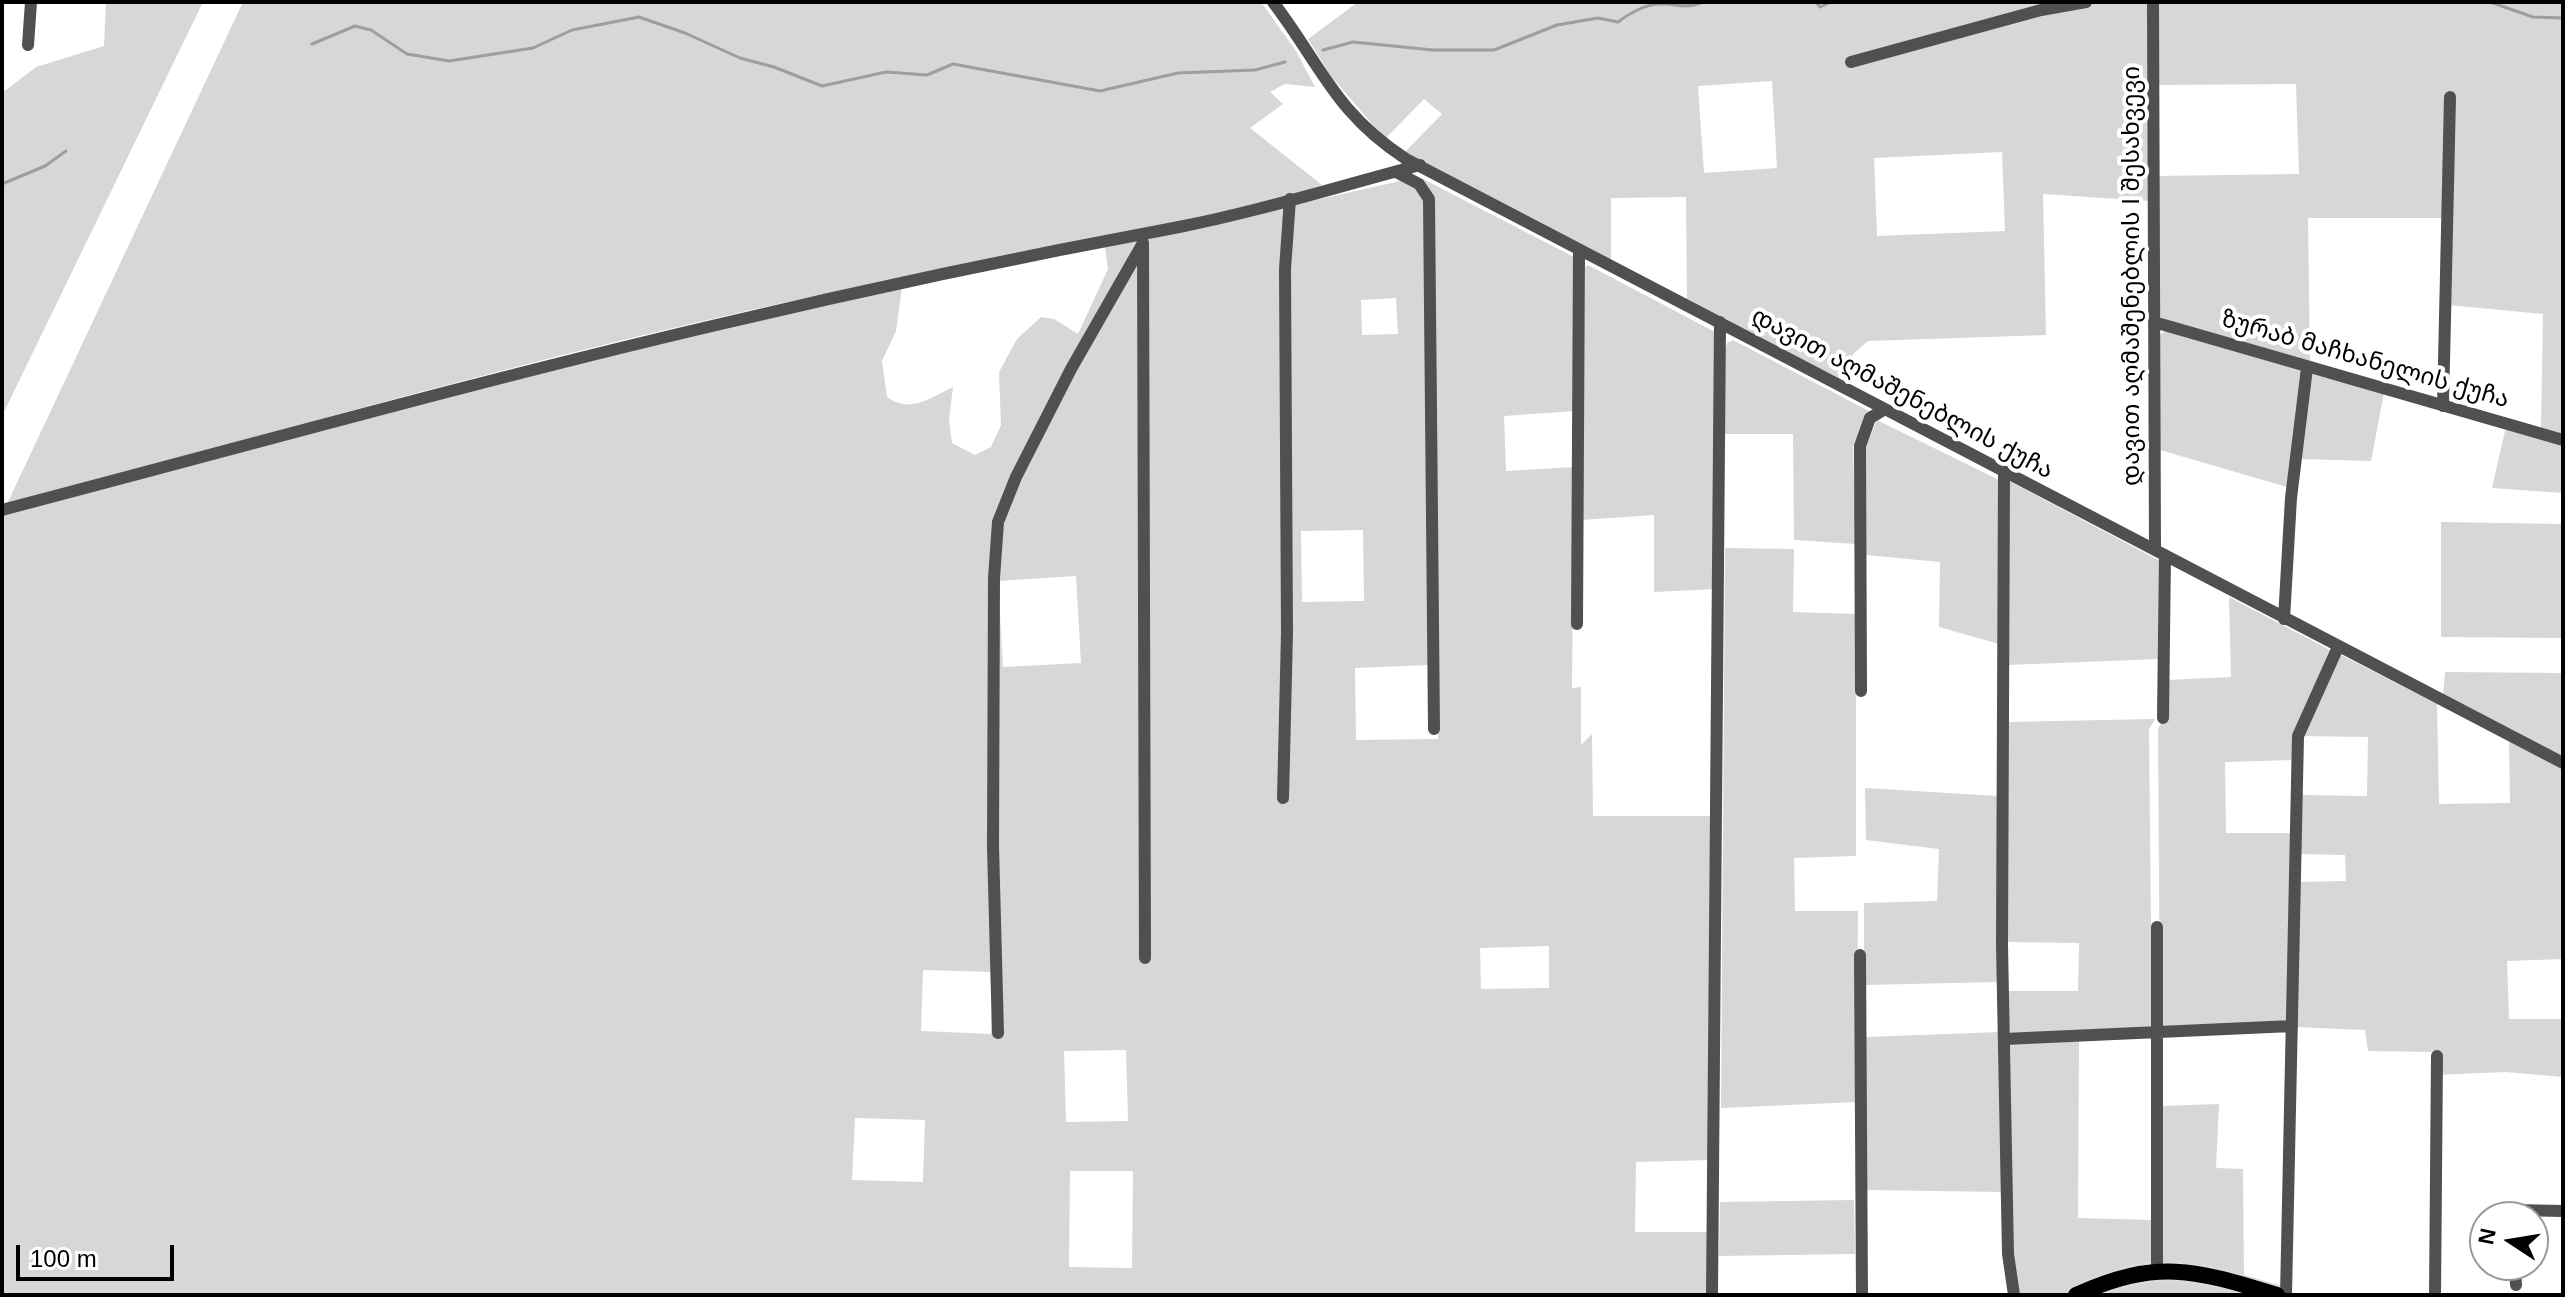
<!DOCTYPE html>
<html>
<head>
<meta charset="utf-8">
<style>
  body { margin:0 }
  #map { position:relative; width:2565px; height:1297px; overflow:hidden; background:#fff; font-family:Arial,sans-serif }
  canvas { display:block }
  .frame { position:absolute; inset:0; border:4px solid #000; pointer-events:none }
  .north { position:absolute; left:2469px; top:1201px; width:80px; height:80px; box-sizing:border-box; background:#fff; border:2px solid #999; border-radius:50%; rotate:282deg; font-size:22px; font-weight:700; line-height:32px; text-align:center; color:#000 }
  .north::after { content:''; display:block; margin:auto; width:28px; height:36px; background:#000; clip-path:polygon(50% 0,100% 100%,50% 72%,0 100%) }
  .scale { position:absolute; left:16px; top:1245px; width:158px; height:36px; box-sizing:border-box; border:4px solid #000; border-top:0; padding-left:10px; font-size:24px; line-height:28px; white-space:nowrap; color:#000; -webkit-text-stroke:6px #fff; paint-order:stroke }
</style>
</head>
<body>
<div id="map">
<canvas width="2565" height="1297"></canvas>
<div class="frame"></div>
<div class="north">N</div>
<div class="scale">100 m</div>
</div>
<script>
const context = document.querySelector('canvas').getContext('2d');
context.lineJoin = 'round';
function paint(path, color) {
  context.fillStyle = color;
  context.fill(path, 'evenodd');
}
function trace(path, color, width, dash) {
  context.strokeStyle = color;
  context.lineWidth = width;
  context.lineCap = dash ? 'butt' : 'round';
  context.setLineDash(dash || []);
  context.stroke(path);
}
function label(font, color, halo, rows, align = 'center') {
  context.font = font + ' Arial,"Noto Sans Georgian",sans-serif';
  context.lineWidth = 8;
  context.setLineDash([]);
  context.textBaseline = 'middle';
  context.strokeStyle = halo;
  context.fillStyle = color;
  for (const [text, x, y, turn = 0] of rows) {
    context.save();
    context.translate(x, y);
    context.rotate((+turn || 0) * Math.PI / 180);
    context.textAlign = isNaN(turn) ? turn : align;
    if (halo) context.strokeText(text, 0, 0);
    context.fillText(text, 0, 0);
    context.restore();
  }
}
paint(new Path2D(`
  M106,2H203L2,416V93L36,67L104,46Z
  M243,2H1261L1296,51L1315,87L1285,84L1270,92L1283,104L1250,128L1322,185L1257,207C1065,244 872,281 682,326C455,379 232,445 7,504Z
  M1358,2H2563V436L2541,430L2543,314L2448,305L2452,91H2447L2443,218H2308L2310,364L2150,314L2149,201L2043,194L2046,335L1868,341L1854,353L1839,378L1687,301L1686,197L1611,198V262L1405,152L1442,114L1424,99L1385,139L1331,76L1308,39ZM1772,81L1777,168L1704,173L1698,86ZM2296,84L2299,174L2158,176V85ZM2002,152L2005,231L1877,236L1874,158Z
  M1423,179L1574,257L1575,411L1504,416L1506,471L1574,467L1572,688L1581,687V745L1592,734L1593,816H1714L1710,1160L1636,1162L1635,1232H1709L1707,1295H2V514L712,328L902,287L896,331L882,361L887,397C910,414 930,398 953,387L949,420L952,443L975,455L991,447L1001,425L999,372L1017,339L1041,317L1054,319L1078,334L1108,269L1105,247L1405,180L1426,198L1428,665L1355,668L1356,740L1438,739L1435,198ZM1396,298L1398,334L1362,335L1361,300ZM1363,530L1364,601L1302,602L1301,531ZM1076,576L1081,663L1003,667L998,581ZM1549,946V988L1481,989L1480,948ZM923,970L993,972L991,1034L921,1031ZM1126,1050L1128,1121L1066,1122L1064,1051ZM855,1118L925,1120L923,1182L852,1180ZM1070,1171H1133L1132,1268L1069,1267Z
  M1588,265L1715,332L1717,589L1654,592V515L1581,520L1585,267Z
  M2165,331L2300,369L2303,374L2287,487L2160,450V335Z
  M1733,340L1869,411L1853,447L1856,544L1794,540L1793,434H1725V352L1727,343Z
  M2311,374L2384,393L2371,461L2299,459Z
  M1877,420L1999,480V644L1939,627L1940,562L1866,555L1864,450Z
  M2506,427L2563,443V493L2492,488Z
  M2007,480L2162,562L2160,659L2007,665Z
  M2441,522L2563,524V638L2441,637Z
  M1725,548L1794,549L1793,612L1856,614V856L1794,858L1795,911H1858L1856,1102L1721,1108Z
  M2229,597L2332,651L2293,760L2225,762L2226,833H2293L2288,1023L2160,1028L2158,729L2165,714L2167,680L2231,677Z
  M2339,654L2437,704L2439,804L2510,803L2509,740L2563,767V959L2507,961L2509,1019H2563V1077L2506,1072L2433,1075L2432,1052L2368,1051L2365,1030L2297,1027L2298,882L2346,881L2345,855L2300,854V795L2367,796L2368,737L2302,736Z
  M2445,672L2563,673V757L2443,696Z
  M2155,719L2149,729L2152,1028L2008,1034L2007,991H2078L2079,943L2006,942L2007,722Z
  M1865,788L1998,796V982L1864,985V903L1937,901L1939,849L1866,840Z
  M2000,1032L2003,1192L1866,1190V1037Z
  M2079,1041L2078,1218L2152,1220L2151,1262L2124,1267L2062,1295H2019L2013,1252L2008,1043Z
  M2219,1104L2216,1168L2243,1169L2244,1277L2201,1265L2160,1263V1106Z
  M1854,1200L1855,1254L1719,1256L1720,1202Z
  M2173,1280L2199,1281L2249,1295H2100L2142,1282Z`), '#d7d7d7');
trace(new Path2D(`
  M1816,2L1820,7L1831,2
  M2490,2L2533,17L2563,18
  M312,44L355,26L371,30L407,54L449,61L533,48L572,30L639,17L685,33L740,58L774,67L822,86L886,72L927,75L953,64L1100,91L1178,73L1255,70L1285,62
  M1323,50L1353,42L1433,50H1494L1557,25L1598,18L1618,22C1628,14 1646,4 1659,4C1679,3 1681,10 1704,2
  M2,184L45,166L66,151`), '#9e9e9e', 3);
const major = new Path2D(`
  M2076,1295C2158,1258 2195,1270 2277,1295`);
trace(major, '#dbdbdb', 20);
trace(new Path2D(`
  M1273,2C1321,65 1335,113 1406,159L2563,763
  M2153,2L2155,550
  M28,45L31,2
  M1851,62L2041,10L2086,2
  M1396,172L1419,184L1429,199L1434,729
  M1143,243L1145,958
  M2154,322L2563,440
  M2443,406L2450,97
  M2004,472L2002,945L2008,1254L2014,1295
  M2,510C239,448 474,382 712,326C867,289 1023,256 1179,227C1260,211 1340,186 1420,165
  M2284,619L2291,498L2307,368
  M1577,624L1579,250
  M1861,691L1860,446L1870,418L1885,409
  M2163,718L2165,555
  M1283,798L1287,633L1285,269L1290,199
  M1860,955L1862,1295
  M998,1033L993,846L994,578L998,522L1016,477L1071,369L1143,243
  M2004,1039L2292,1026
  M2514,1217V1210L2563,1211
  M2515,1265L2516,1285
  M2157,1270V927
  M1712,1295L1720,322
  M2286,1295L2298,736L2338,647
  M2435,1295L2437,1056`), '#505050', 12);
trace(major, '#000', 16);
label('24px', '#000', '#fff', [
  ["დავით აღმაშენებლის I შესახვევი",2132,276,-90],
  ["ზურაბ მაჩხანელის ქუჩა",2365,360,16],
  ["დავით აღმაშენებლის ქუჩა",1902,394,28]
]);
</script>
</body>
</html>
